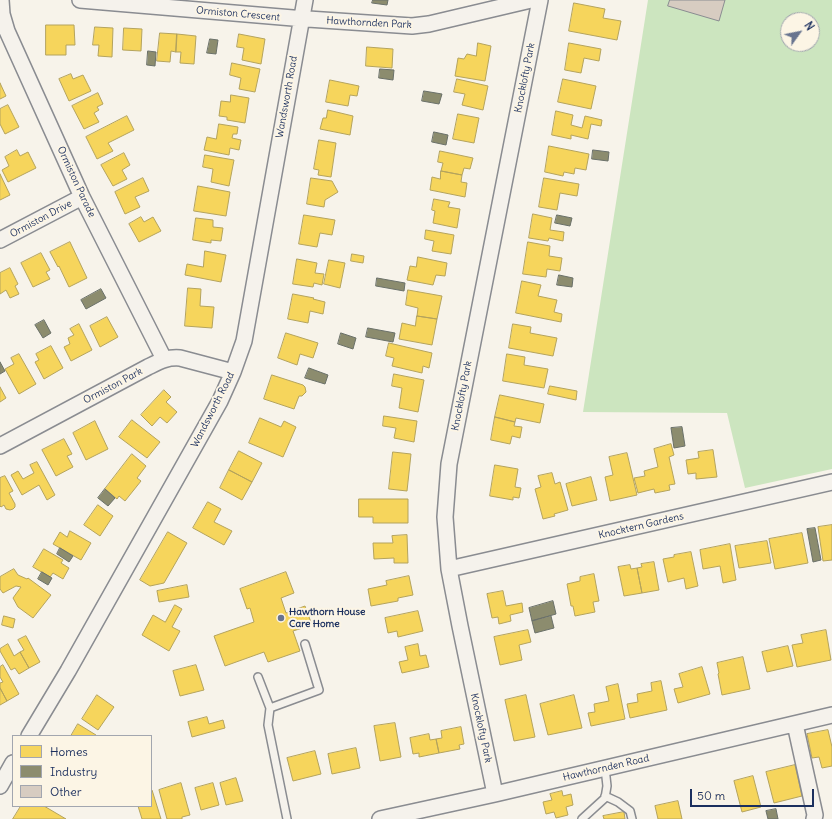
<!DOCTYPE html>
<html>
<head>
<meta charset="utf-8">
<style>
  body { margin:0 }
  #map { position:relative; width:832px; height:819px; overflow:hidden; background:#f7f3ea; font-family:Delius,sans-serif }
  canvas { display:block }
  .legend { position:absolute; left:12px; top:735px; width:140px; height:72px; box-sizing:border-box; background:#fcf5e5; border:1px solid #a2a6af; margin:0; padding:5px 7px; list-style:none; font-size:12px; color:#1b2f5e }
  .legend li { display:flex; align-items:center; gap:8px; height:20px }
  .legend b { width:20px; border:1px solid #a2a6af }
  .north { position:absolute; left:780px; top:12px; width:40px; height:40px; box-sizing:border-box; background:#fcf5e5; border:1px solid #a2a6af; border-radius:50%; rotate:57deg; font-size:11px; font-weight:700; line-height:16px; text-align:center; color:#1b2f5e }
  .north::after { content:''; display:block; margin:auto; width:14px; height:18px; background:#68748f; clip-path:polygon(50% 0,100% 100%,50% 72%,0 100%) }
  .scale { position:absolute; left:690px; top:789px; width:124px; height:18px; box-sizing:border-box; border:2px solid #1b2f5e; border-top:0; padding-left:5px; font-size:12px; line-height:14px; white-space:nowrap; color:#1b2f5e; -webkit-text-stroke:3px #fcf5e5; paint-order:stroke }
</style>
</head>
<body>
<div id="map">
<canvas width="832" height="819"></canvas>
<ul class="legend">
<li><b style="height:11px;background:#f6d55c"></b>Homes</li>
<li><b style="height:11px;background:#8c8c6e"></b>Industry</li>
<li><b style="height:11px;background:#d7ccc1"></b>Other</li>
</ul>
<div class="north">N</div>
<div class="scale">50 m</div>
</div>
<script>
const context = document.querySelector('canvas').getContext('2d');
context.lineJoin = 'round';
function paint(path, color) {
  context.fillStyle = color;
  context.fill(path, 'evenodd');
}
function trace(path, color, width, dash) {
  context.strokeStyle = color;
  context.lineWidth = width;
  context.lineCap = dash ? 'butt' : 'round';
  context.setLineDash(dash || []);
  context.stroke(path);
}
function label(font, color, halo, rows, align = 'center') {
  context.font = font + ' Delius,sans-serif';
  context.lineWidth = 4;
  context.setLineDash([]);
  context.textBaseline = 'middle';
  context.strokeStyle = halo;
  context.fillStyle = color;
  for (const [text, x, y, turn = 0] of rows) {
    context.save();
    context.translate(x, y);
    context.rotate((+turn || 0) * Math.PI / 180);
    context.textAlign = isNaN(turn) ? turn : align;
    if (halo) context.strokeText(text, 0, 0);
    context.fillText(text, 0, 0);
    context.restore();
  }
}
paint(new Path2D(`
  M648,0H832V469L745,488L727,413L583,412ZM788,20H812V44H788Z`), '#cce5bf');
const homes = new Path2D(`
  M574,3L605,9L603,18L621,21L617,40L569,31Z
  M46,25H74L75,45H66V55H46Z
  M95,27L113,28L112,57L98,56L99,45H93Z
  M124,28L142,29L141,51L123,50Z
  M160,33L177,34L176,52L171,51L170,62L157,61Z
  M177,34L196,36L194,64L180,63L181,52H176Z
  M239,34L265,39L261,64L242,60L244,48L237,47Z
  M478,43L491,46L485,81L455,76L458,58L464,59L467,54L476,56Z
  M569,43L601,49L599,61L584,58L581,73L565,70Z
  M367,47L393,49L392,68L366,66Z
  M232,63L260,69L255,92L239,89L241,78L230,75Z
  M71,74L73,79L83,75L91,91L69,101L59,79Z
  M457,79L488,86L483,110L462,105L465,94L454,92Z
  M563,79L596,86L591,109L558,102Z
  M330,80L359,86L357,96L350,95L348,106L326,102Z
  M0,83L6,96L0,99Z
  M98,93L103,104L97,107L99,110L94,113L99,122L84,129L72,106Z
  M231,95L249,98L245,123L227,120V117L219,116L221,101L230,102Z
  M8,105L19,127L5,134L0,124V109Z
  M328,110L353,116L350,135L320,129L323,118H326Z
  M556,111L573,115L571,125L582,128L585,116L602,120L601,126L591,124L588,139L571,135V139L552,135Z
  M458,114L479,118L474,143L453,139Z
  M127,116L134,130L108,143L113,151L97,159L86,137Z
  M219,124L238,127L237,134H233L232,138L241,140L239,150L230,148L229,155L204,150L207,137L216,139Z
  M319,140L336,143L331,177L318,175L319,170L314,169Z
  M549,146L589,154L586,170L575,168L574,174L564,172L563,176L545,172Z
  M17,150L20,156L28,152L36,168L8,182L2,170L9,166L5,157Z
  M440,151L473,158L470,169L464,168L462,175L441,171L443,163L438,162Z
  M124,153L130,165L122,170L127,179L113,186L101,165Z
  M205,155L234,160L229,186L211,182L213,169L203,167Z
  M441,171L462,175L461,182L467,183L465,197L430,190L432,177L440,179Z
  M0,174L10,195L0,200Z
  M143,178L149,191L135,197L140,207L125,214L115,192Z
  M311,178L332,181L338,192L325,200L324,207L307,204Z
  M544,178L579,184L577,196L560,193L557,210L539,207Z
  M198,186L230,192L226,216L194,211Z
  M434,199L450,202L448,207L460,209L457,228L433,223L435,211L432,210Z
  M533,214L552,218L550,230L564,232L563,241L549,238L548,241L529,238Z
  M304,215L335,220L332,235L320,233L317,247L299,244Z
  M141,217L144,222L153,217L161,231L139,242L129,224Z
  M196,218L213,220V227L223,228L221,241L211,240V243L193,240Z
  M426,230L454,235L451,254L432,251L434,241L425,239Z
  M70,242L87,278L69,287L59,266L58,267L50,252Z
  M528,242L550,246L549,256L562,258L560,271L547,269L546,277L523,274Z
  M205,251L226,255L221,282L185,275L187,264L203,267Z
  M41,253L50,270L46,272L50,279L33,287L21,263Z
  M352,254L364,256L363,263L351,261Z
  M418,257L447,263L445,276L436,275L433,285L407,280L410,266L416,267Z
  M297,259L317,263L315,273L324,274L322,285L314,283L313,287L293,284Z
  M329,260L345,263L340,288L324,284Z
  M10,268L18,284L15,286L19,294L10,298L6,290L0,294V273Z
  M522,281L541,285L538,296L557,300L554,312L562,314L561,322L516,313Z
  M188,288L201,289L200,306L214,307L212,328L185,326Z
  M408,290L442,296L437,319L417,316L418,308L406,305Z
  M293,294L314,298L313,299L325,302L323,314L310,311L308,323L288,319Z
  M417,316L437,319L432,345L399,339L402,323L415,326Z
  M107,317L118,337L100,347L90,326Z
  M79,324L92,350L71,361L64,347L70,344L68,338L74,335L70,329Z
  M513,324L531,327L530,333L557,338L553,356L509,348Z
  M286,333L318,343L313,358L300,354L297,365L278,358Z
  M389,343L432,353L429,368L423,366L422,373L392,366L394,358L386,356Z
  M51,346L63,368L44,379L35,362L39,360L36,354Z
  M19,354L36,384L19,394L5,369L14,364L11,358Z
  M507,354L525,357L524,365L548,369L544,388L503,381Z
  M394,374L424,380L418,412L399,408L402,388L392,386Z
  M272,375L303,385L305,387L306,392L302,396H299L294,409L264,399Z
  M550,386L577,391L576,400L548,394Z
  M0,387L6,398L0,402Z
  M164,390L171,397L166,402L177,412L167,423L160,417L152,426L141,415Z
  M500,395L544,404L540,423L516,418L515,422L495,417Z
  M384,416L417,421L414,442L394,438L396,428L383,426Z
  M495,417L515,422L514,426L522,427L520,438L512,436L510,444L491,440Z
  M260,418L281,427L284,421L296,427L283,457L249,443Z
  M132,420L160,442L147,458L119,437Z
  M95,421L108,449L86,460L73,433Z
  M64,439L72,454L67,456L73,467L56,476L42,450Z
  M671,444L674,455L669,457L675,484L669,485L670,490L655,493L654,489L638,493L634,478L645,476L644,471L658,467L654,449Z
  M713,450L717,477L696,479V473L688,474L686,460L699,458L698,452Z
  M239,451L262,463L252,482L229,470Z
  M393,452L411,454L407,491L389,489Z
  M627,453L637,495L610,501L605,477L613,475L609,457Z
  M132,454L146,466L137,478L141,481L125,501L119,496L117,499L105,489Z
  M37,462L55,495L47,500L39,485L22,495L11,475L18,471L23,479L34,473L30,465Z
  M495,465L518,469L515,487L521,488L519,498L513,497V500L490,496Z
  M229,470L252,482L242,500L220,488Z
  M552,473L555,484L560,482L568,510L554,514L555,516L543,519L535,489L541,487L538,476Z
  M5,476L13,491L9,493L15,504V507L13,509L10,510L6,509L4,505L1,507L0,506V478Z
  M591,477L597,500L572,506L566,484Z
  M359,499H408V523H373V517H359Z
  M208,502L221,509L214,522L232,531L224,545L193,528Z
  M98,505L113,516L100,536L84,525Z
  M832,525V560L823,561L818,527Z
  M70,531L91,543L81,560L53,544L60,532L67,537Z
  M168,532L187,543L164,583L150,586L140,580Z
  M802,533L808,563L775,569L769,539Z
  M407,535L408,563H394V558L374,559L373,543H393L392,536Z
  M767,541L771,563L739,568L735,546Z
  M730,544L736,580L723,583L720,566L703,569L700,550Z
  M44,549L63,560L61,563L69,568L63,579L53,573L50,577L33,567Z
  M691,552L698,586L686,589L684,578L668,582L663,559L674,557V555Z
  M654,562L659,590L642,593L637,568L642,567L641,564Z
  M630,565L631,569L637,568L642,593L624,596L618,567Z
  M14,569L18,575L27,579L28,578L51,595L33,618L18,607L13,598L21,587L16,586L3,593L0,589V577Z
  M286,572L294,593L281,598L286,613L305,606L312,625L293,631L300,651L268,662L264,652L225,666L214,636L254,622L250,608L247,609L240,589Z
  M594,574L599,601L593,602L595,612L575,616L573,606H571L567,584L580,581V577Z
  M409,576L413,595L398,598V601L371,606L368,589L387,585L386,581Z
  M187,585L189,597L159,602L157,591Z
  M503,591L506,606L522,603L523,612L510,615L511,621L499,624L498,617L492,618L487,594Z
  M175,605L182,609L172,627L180,631L169,651L142,635L153,615L165,622Z
  M418,611L423,631L398,637L397,631L388,633L385,618Z
  M4,616L15,619L13,628L2,625Z
  M528,630L531,642L519,645L522,660L500,665L494,637Z
  M826,630L831,660L797,667L792,645L803,643L801,635Z
  M26,636L40,662L29,668L20,652L24,650L18,640Z
  M8,644L14,656L20,652L29,668L19,674L15,668L11,670L0,651V649Z
  M418,644L420,656L426,655L429,667L402,673L399,662L408,660L405,647Z
  M788,646L793,666L767,672L762,652Z
  M743,657L750,689L722,695L718,674L719,673L717,663Z
  M3,665L19,694L7,701L0,688V683L3,682L0,677V667Z
  M196,665L204,690L180,696L173,671Z
  M702,667L710,694L678,703L674,689L683,687L679,674Z
  M661,681L667,710L630,718L627,704L638,702L637,694L652,691L651,683Z
  M618,684L625,719L591,726L588,713L595,712L594,704L609,701L606,687Z
  M0,688L7,701L0,705Z
  M97,695L114,707L98,730L82,719Z
  M526,695L535,737L514,741L505,700Z
  M574,695L582,728L548,735L540,704Z
  M207,717L209,724L223,720L225,728L192,737L188,722Z
  M395,723L401,757L380,761L374,726Z
  M78,724L96,735L95,736H71Z
  M461,727L464,744L459,745L460,749L439,753L436,739L442,738L441,731Z
  M828,730L832,747V766L822,768L819,757L812,758L807,734Z
  M429,734L430,740L436,739L439,753L419,757V753L413,754L410,738Z
  M356,748L360,768L332,774L328,754Z
  M315,751L321,774L293,781L287,758Z
  M795,765L802,796L774,803L766,772Z
  M753,776L761,807L742,812L734,781Z
  M236,778L243,801L226,805L220,783Z
  M181,783L190,815L182,817V819H167L159,790Z
  M213,783L219,805L201,810L195,788Z
  M151,790H152L161,819H142L138,806H151Z
  M562,791L563,796L571,794L573,805L566,807L568,815L556,818L554,812L546,814L543,802L552,800L550,794Z
  M678,801L682,819H658L655,806Z
  M21,806H44L66,819H13Z
  M624,812L625,819H604L603,816Z`);
paint(homes, '#f6d55c');
trace(homes, '#b4a35d', 1);
const industry = new Path2D(`
  M373,0H388L387,5L372,3Z
  M210,39L218,40L216,54L207,53Z
  M148,51L156,52L155,66L147,65Z
  M380,69L394,70L393,80L379,78Z
  M424,91L442,94L439,104L422,101Z
  M434,132L448,135L446,145L432,142Z
  M593,150L609,152L608,161L592,159Z
  M557,215L572,218L570,226L555,223Z
  M559,275L573,278L572,287L557,285Z
  M377,278L405,283L404,291L376,286Z
  M101,289L106,298L86,309L81,300Z
  M44,320L51,333L43,338L35,325Z
  M368,328L395,333L393,342L366,337Z
  M341,333L356,338L353,349L338,344Z
  M0,362L5,371L0,374Z
  M309,368L328,375L325,384L305,378Z
  M682,427L685,446L674,448L671,428Z
  M105,489L115,498L108,506L98,498Z
  M815,528L821,560L813,562L807,529Z
  M60,548L73,556L69,562L57,554Z
  M42,572L52,578L48,585L38,579Z
  M553,601L556,614L532,621L529,608Z
  M551,616L554,628L535,633L532,621Z
  M776,809L778,819H768L766,811Z`);
paint(industry, '#8c8c6e');
trace(industry, '#6a7069', 1);
const building = new Path2D(`
  M670,0H725L719,21L668,6Z`);
paint(building, '#d7ccc1');
trace(building, '#8a8c91', 1);
const lane = new Path2D(`
  M258,677L270,708
  M605,796L618,802L630,811L632,819
  M287,819L268,725L270,708L319,690L305,644
  M582,819L605,798L607,786L605,768`);
const street = new Path2D(`
  M1,0L2,14L7,31L82,197L164,359
  M80,0L293,18L412,26L429,24L531,0
  M0,240L82,197
  M0,446L148,367C160,361 167,357 180,358L233,372
  M449,569L832,482
  M795,724L815,815L814,819
  M29,736L68,671L220,401L233,372L244,341L305,0
  M0,786L13,763
  M495,794L460,626L449,569L445,517L449,464L540,0
  M380,819L495,794L832,715`);
trace(lane, '#8a8c91', 10);
trace(street, '#8a8c91', 18);
trace(lane, '#f5f2ec', 7);
trace(street, '#f5f2ec', 15);
for (const [x, y, r, color] of [
  [281,618,4,"#68748f"]
]) {
  const dot = new Path2D();
  dot.arc(x, y, r, 0, 2 * Math.PI);
  context.fillStyle = color;
  context.fill(dot);
  trace(dot, '#fcf5e5', 1.5);
}
label('10px', '#1b2f5e', '#fcf5e5', [
  ["Ormiston Crescent",238,14,5],
  ["Hawthornden Park",369,23,3],
  ["Knocklofty Park",525,78,-79],
  ["Wandsworth Road",287,97,-80],
  ["Ormiston Parade",76,182,65],
  ["Ormiston Drive",41,219,-28],
  ["Ormiston Park",113,386,-28],
  ["Knocklofty Park",462,396,-79],
  ["Wandsworth Road",213,410,-63],
  ["Knocktern Gardens",641,526,-13],
  ["Knocklofty Park",481,728,78],
  ["Hawthornden Road",606,768,-13]
]);
label('bold 10px', '#1b2f5e', '#fcf5e5', [
  ["Hawthorn House",289,612],
  ["Care Home",289,624]
], 'left');
</script>
</body>
</html>
